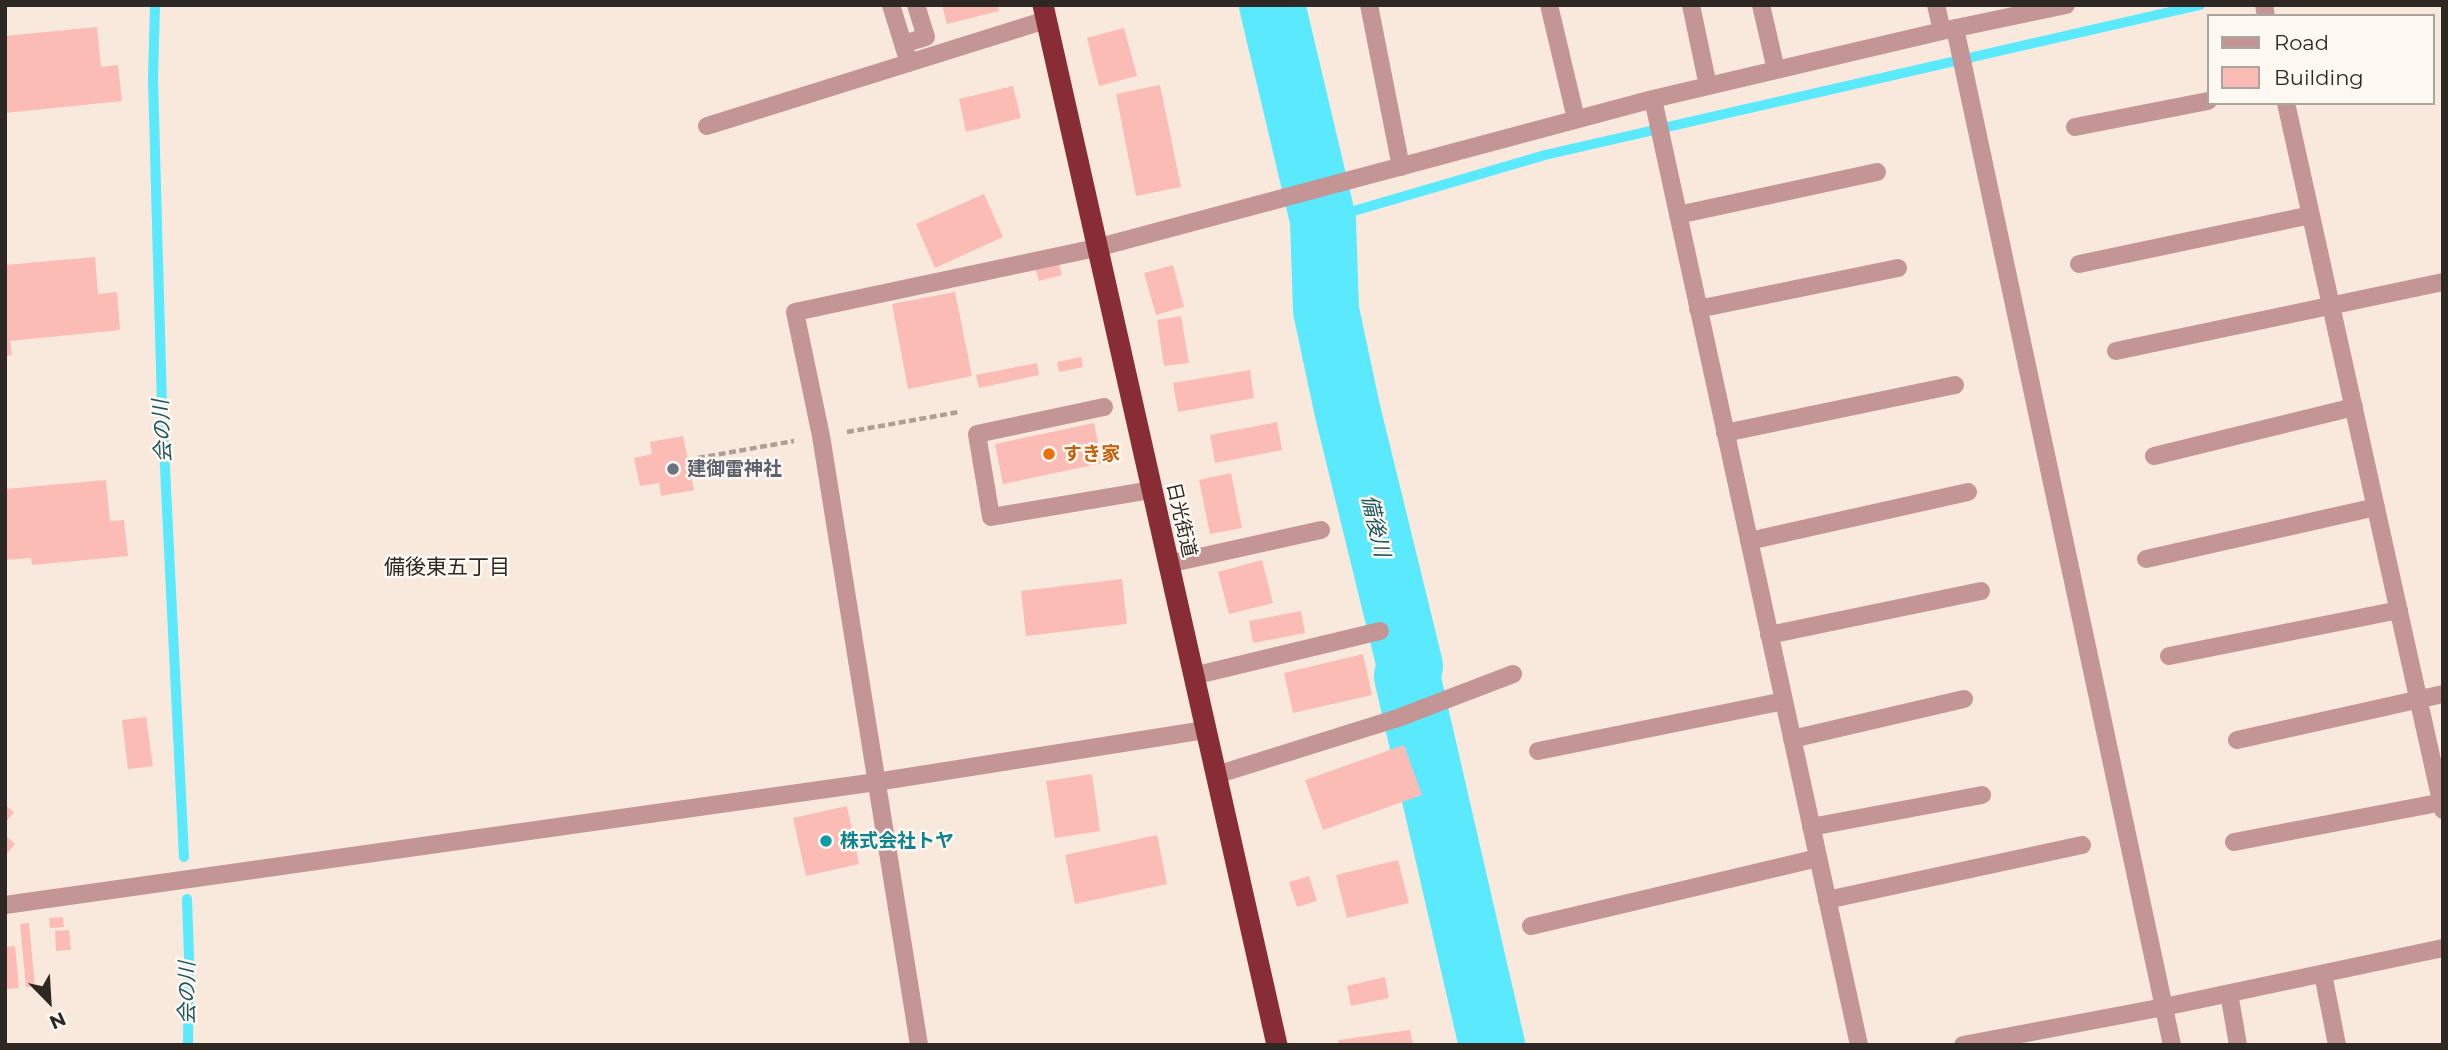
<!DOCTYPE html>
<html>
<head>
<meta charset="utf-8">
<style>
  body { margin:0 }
  #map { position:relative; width:2448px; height:1050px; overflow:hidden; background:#f9e9dc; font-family:Montserrat,sans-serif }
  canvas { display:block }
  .frame { position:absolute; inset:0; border:7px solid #2e2824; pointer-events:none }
  .legend { position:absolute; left:2207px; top:14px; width:228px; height:91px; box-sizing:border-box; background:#fef8f3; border:2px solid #aba5a0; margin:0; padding:9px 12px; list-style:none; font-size:21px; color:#2e2824 }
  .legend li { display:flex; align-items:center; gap:14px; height:35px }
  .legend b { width:35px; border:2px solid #aba5a0 }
  .north { position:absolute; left:14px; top:966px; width:70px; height:70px; -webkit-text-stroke:5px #fef8f3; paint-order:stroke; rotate:156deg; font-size:19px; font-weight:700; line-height:28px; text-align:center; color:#2e2824 }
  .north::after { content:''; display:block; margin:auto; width:24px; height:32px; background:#2e2824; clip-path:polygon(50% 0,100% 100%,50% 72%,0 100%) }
</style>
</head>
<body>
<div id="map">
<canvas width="2448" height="1050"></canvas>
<div class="frame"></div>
<ul class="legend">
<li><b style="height:9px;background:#c39595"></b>Road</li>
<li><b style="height:19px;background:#fcbcb6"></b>Building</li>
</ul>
<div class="north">N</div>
</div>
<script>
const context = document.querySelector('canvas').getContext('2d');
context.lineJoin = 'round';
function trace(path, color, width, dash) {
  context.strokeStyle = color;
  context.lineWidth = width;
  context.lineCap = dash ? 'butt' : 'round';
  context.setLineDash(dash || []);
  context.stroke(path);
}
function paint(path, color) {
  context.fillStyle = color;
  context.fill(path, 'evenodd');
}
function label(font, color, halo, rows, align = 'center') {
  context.font = font + ' Montserrat,"Noto Sans JP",sans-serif';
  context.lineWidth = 5;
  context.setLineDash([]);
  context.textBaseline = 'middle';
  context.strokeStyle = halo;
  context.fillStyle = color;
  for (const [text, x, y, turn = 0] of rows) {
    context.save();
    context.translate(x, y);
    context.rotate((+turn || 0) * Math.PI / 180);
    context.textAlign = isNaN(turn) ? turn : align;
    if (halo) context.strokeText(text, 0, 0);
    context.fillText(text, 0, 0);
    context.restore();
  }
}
trace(new Path2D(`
  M155,5L153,79L162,406L184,857
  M1323,220L1545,155L2200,5
  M187,899L189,957L188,1045`), '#5ae9fd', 10);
trace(new Path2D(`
  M1272,5L1323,220L1326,310L1347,409L1410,666L1407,676L1492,1045`), '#5ae9fd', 66);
paint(new Path2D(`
  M942,5H998L999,11L947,24Z
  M97,27L101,67L118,65L122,101L5,113V36Z
  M1124,28L1137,76L1099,86L1087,38Z
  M1160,85L1181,187L1136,196L1116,94Z
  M1013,86L1021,118L966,132L959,99Z
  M984,194L1003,237L935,268L916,224Z
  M95,257L98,294L117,292L120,330L10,341L12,355L5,356V265Z
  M1058,261L1062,275L1039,281L1035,268Z
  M1173,265L1184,307L1156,315L1144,273Z
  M955,292L972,376L908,389L892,304Z
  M1181,316L1189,363L1164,366L1157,320Z
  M1081,357L1083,367L1059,372L1057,362Z
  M1037,363L1039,375L979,388L976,375Z
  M1250,370L1254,398L1178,412L1173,383Z
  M1277,422L1282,450L1215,463L1210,435Z
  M1094,423L1102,463L1003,484L995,444Z
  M683,436L694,490L661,496L659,483L640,486L634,458L652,454L650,442Z
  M1231,473L1242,528L1210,534L1199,480Z
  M106,480L110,521L124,520L128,556L32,565L31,558L5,560V489Z
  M1262,560L1273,603L1229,614L1218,572Z
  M1122,579L1127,624L1026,636L1021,591Z
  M1301,611L1305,633L1253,643L1249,621Z
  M1363,654L1372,695L1293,713L1284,673Z
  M146,717L153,766L128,769L122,720Z
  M1404,745L1422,795L1323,830L1305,780Z
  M1092,774L1100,831L1055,838L1046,781Z
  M5,805L14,812L5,823Z
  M847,806L859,864L806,876L793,818Z
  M5,835L15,844L5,856Z
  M1157,835L1167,884L1075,904L1065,855Z
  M1398,860L1409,903L1347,918L1336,875Z
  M1309,876L1317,901L1297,907L1289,882Z
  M63,917L64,927L50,928L49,918Z
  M29,923L35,987H26L20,924Z
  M69,930L71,950L56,951L55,931Z
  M15,946L19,988L5,989V947Z
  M1385,977L1389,998L1351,1006L1347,986Z
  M1410,1030L1413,1045H1339L1338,1040Z`), '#fcbcb6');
trace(new Path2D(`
  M847,432L959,412
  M698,458L794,441`), '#ac9f96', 4.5, [7, 3.5]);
trace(new Path2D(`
  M891,5L909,63
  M1369,5L1401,167
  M1549,5L1576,119
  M1691,5L1708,86
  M1761,5L1776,70
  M1936,5L1942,31
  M2264,5L2266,16
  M1955,28L2172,1045
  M903,44L926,37L916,5
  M1653,99L1859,1045
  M2286,103L2443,810
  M707,126L1046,20
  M2075,127L2208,101
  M1678,215L1877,172
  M2079,264L2311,215
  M1698,309L1898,268
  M2116,351L2443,282
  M1104,407L977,434L991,517L1151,490
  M1725,433L1955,385
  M2154,456L2354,407
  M1749,541L1968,492
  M2146,559L2376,507
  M1168,564L1321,530
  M1769,635L1981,591
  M2169,656L2399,610
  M1193,676L1380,631
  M1792,739L1964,699
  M2237,740L2443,694
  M1538,751L1784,701
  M1216,775L1398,718L1513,674
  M1811,827L1982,795
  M2234,842L2443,802
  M1827,900L2082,845
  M5,905L876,782L1205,730
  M1531,926L1818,858
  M2323,974L2337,1045
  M2229,993L2238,1045
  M919,1045L821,436L795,312L1096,248L1653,99L1942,31L2066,5
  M1963,1045L2164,1007L2443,948`), '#c39595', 18);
trace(new Path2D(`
  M1043,5L1277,1045`), '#882d36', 21);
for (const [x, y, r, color] of [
  [1049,454,7,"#e8710a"],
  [673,469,7,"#6b7280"],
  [826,841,7,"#0f9aa8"]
]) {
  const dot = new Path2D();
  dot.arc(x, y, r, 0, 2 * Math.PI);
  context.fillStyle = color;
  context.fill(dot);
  trace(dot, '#fef8f3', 2.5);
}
label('bold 19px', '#c56008', '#fef8f3', [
  ["すき家",1063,454]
], 'left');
label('bold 19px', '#5b616d', '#fef8f3', [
  ["建御雷神社",687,469]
], 'left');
label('19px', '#2e2824', '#fef8f3', [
  ["日光街道",1181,520,77]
]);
label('bold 19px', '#0d838f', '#fef8f3', [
  ["株式会社トヤ",840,841]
], 'left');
label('italic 21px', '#1c5860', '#fef8f3', [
  ["会の川",163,431,-93],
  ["備後川",1375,526,77],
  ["会の川",188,993,-90]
]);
label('21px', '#2e2824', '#fef8f3', [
  ["備後東五丁目",447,568]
]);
</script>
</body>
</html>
